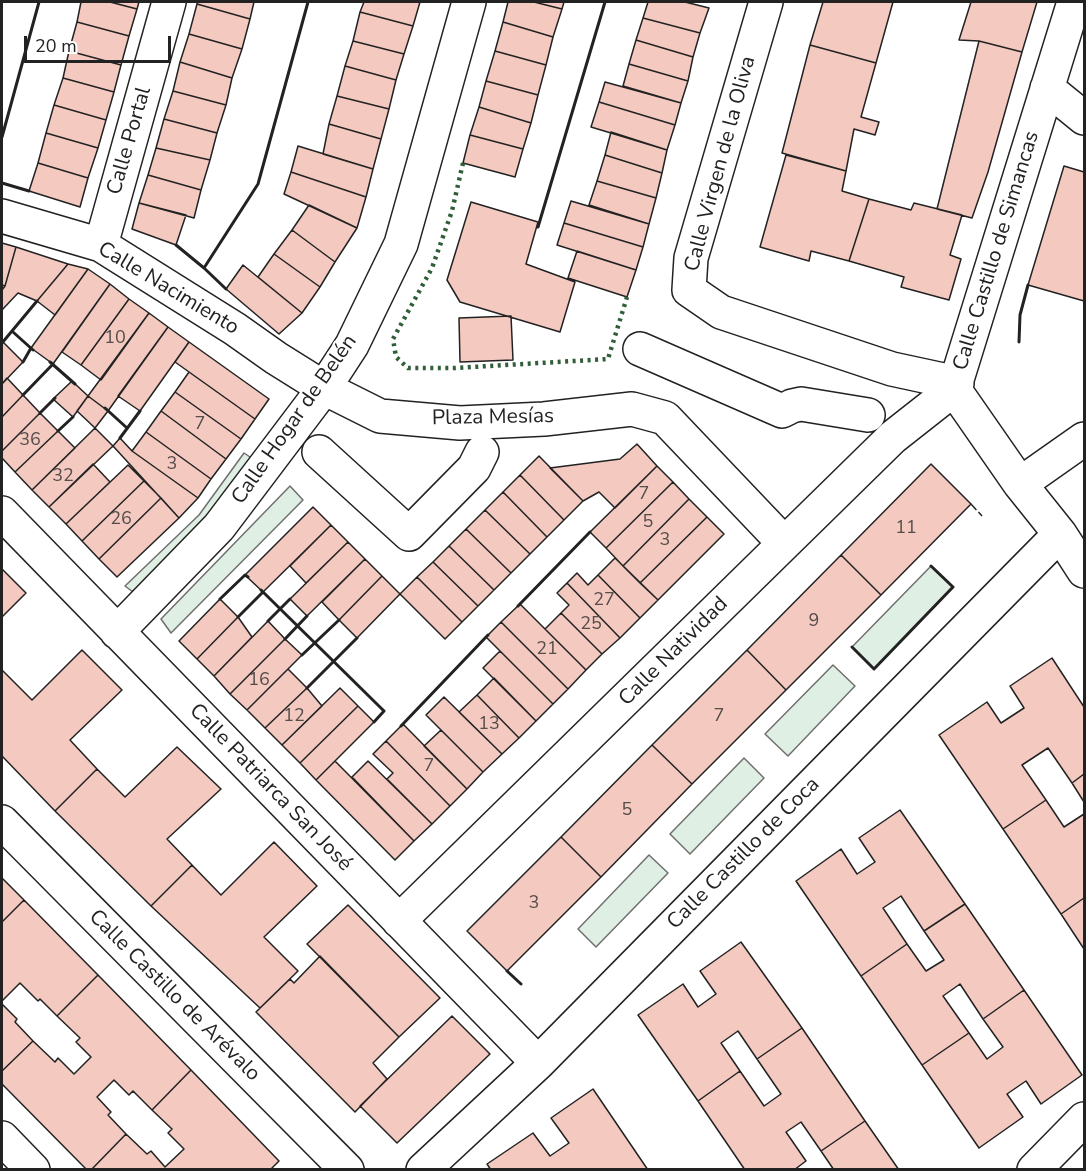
<!DOCTYPE html>
<html>
<head>
<meta charset="utf-8">
<style>
  body { margin:0 }
  #map { position:relative; width:1086px; height:1171px; overflow:hidden; background:#fff; font-family:"Nunito Sans",sans-serif }
  canvas { display:block }
  .frame { position:absolute; inset:0; border:3px solid #222; pointer-events:none }
  .scale { position:absolute; left:24px; top:36px; width:147px; height:27px; box-sizing:border-box; border:3px solid #222; border-top:0; padding-left:8px; font-size:18px; line-height:21px; white-space:nowrap; color:#222; -webkit-text-stroke:4px #fff; paint-order:stroke }
</style>
</head>
<body>
<div id="map">
<canvas width="1086" height="1171"></canvas>
<div class="frame"></div>
<div class="scale">20 m</div>
</div>
<script>
const context = document.querySelector('canvas').getContext('2d');
context.lineJoin = 'round';
function paint(path, color) {
  context.fillStyle = color;
  context.fill(path, 'evenodd');
}
function trace(path, color, width, dash) {
  context.strokeStyle = color;
  context.lineWidth = width;
  context.lineCap = dash ? 'butt' : 'round';
  context.setLineDash(dash || []);
  context.stroke(path);
}
function label(font, color, halo, rows, align = 'center') {
  context.font = font + ' "Nunito Sans",sans-serif';
  context.lineWidth = 4.5;
  context.setLineDash([]);
  context.textBaseline = 'middle';
  context.strokeStyle = halo;
  context.fillStyle = color;
  for (const [text, x, y, turn = 0] of rows) {
    context.save();
    context.translate(x, y);
    context.rotate((+turn || 0) * Math.PI / 180);
    context.textAlign = isNaN(turn) ? turn : align;
    if (halo) context.strokeText(text, 0, 0);
    context.fillText(text, 0, 0);
    context.restore();
  }
}
const green = new Path2D(`
  M244,453L253,459L209,518L133,592L125,586L199,515Z
  M290,486L303,500L171,633L161,619Z
  M931,566L953,587L874,669L852,647Z
  M833,665L855,686L788,756L765,734Z
  M744,758L764,778L690,854L670,834Z
  M649,855L668,873L596,947L578,929Z`);
paint(green, '#e0efe3');
trace(green, '#6f6f6f', 1.5);
const building = new Path2D(`
  M81,2H110L137,9L129,36L77,22Z
  M110,2H139L137,9Z
  M197,2H254L250,19L197,4Z
  M364,2H420L413,26L360,12Z
  M508,2H534L562,9L553,37L503,22Z
  M534,2H564L562,9Z
  M648,2H685L709,8L700,33L643,18Z
  M823,2H893L876,63L810,45Z
  M971,2H1037L1022,52L979,41L959,40Z
  M197,4L250,19L242,49L189,34Z
  M360,12L413,26L404,54L353,41Z
  M643,18L700,33L693,57L636,40Z
  M77,22L129,36L121,65L69,51Z
  M503,22L553,37L546,65L495,51Z
  M189,34L242,49L232,78L180,62Z
  M636,40L693,57L688,81L629,64Z
  M353,41L404,54L396,80L345,66Z
  M979,41L1022,52L988,172L972,218L937,209Z
  M810,45L876,63L861,117L879,122L875,135L854,129L846,171L782,153Z
  M69,51L121,65L114,92L63,78Z
  M495,51L546,65L538,95L486,81Z
  M180,62L232,78L226,105L173,91Z
  M629,64L688,81L681,103L623,86Z
  M345,66L396,80L389,109L337,96Z
  M63,78L114,92L106,120L54,105Z
  M486,81L538,95L531,123L479,107Z
  M605,82L681,103L675,125L599,102Z
  M173,91L226,105L217,133L164,119Z
  M337,96L389,109L381,139L329,124Z
  M599,102L675,125L667,150L591,127Z
  M54,105L106,120L98,148L46,133Z
  M479,107L531,123L523,149L470,135Z
  M164,119L217,133L210,160L156,148Z
  M329,124L381,139L373,169L323,154Z
  M611,132L667,150L662,173L605,155Z
  M46,133L98,148L88,178L38,163Z
  M470,135L523,149L515,177L463,163Z
  M298,146L373,169L366,197L291,172Z
  M156,148L210,160L201,190L148,175Z
  M605,155L662,173L656,198L597,181Z
  M786,155L846,171L842,191L869,199L849,261L811,251L809,261L760,247Z
  M38,163L88,178L80,207L29,191Z
  M1064,166L1084,172V301L1028,285Z
  M291,172L366,197L357,228L284,194Z
  M148,175L201,190L194,218L139,203Z
  M597,181L656,198L649,224L589,205Z
  M869,199L911,210L914,203L962,215L950,255L961,259L949,300L901,287L904,277L849,261Z
  M571,201L649,224L643,247L564,223Z
  M471,202L538,222L526,264L575,282L560,332L460,302L447,280Z
  M139,203L186,215L176,245L132,229Z
  M309,205L357,228L335,262L292,230Z
  M564,223L643,247L636,270L557,245Z
  M292,230L335,262L320,287L274,254Z
  M2,243L16,247L5,286L2,285Z
  M16,247L68,264L37,301L18,293L2,310V290L5,286Z
  M577,251L636,270L627,297L568,278Z
  M274,254L320,287L302,313L258,277Z
  M68,264L88,269L55,315L37,301Z
  M243,265L302,313L279,334L226,289Z
  M88,269L110,284L53,364L31,348Z
  M110,284L129,299L81,365L62,352Z
  M129,299L149,313L101,380L81,365Z
  M149,313L168,327L108,411L88,396Z
  M511,316L513,360L460,362L459,318Z
  M168,327L189,342L140,411L118,396Z
  M3,342L23,362L2,384V343Z
  M189,342L269,399L255,419L175,362Z
  M189,372L255,419L241,439L175,392Z
  M7,378L23,395L2,417V384Z
  M72,381L88,396L73,417L53,399Z
  M175,392L241,439L226,459L161,411Z
  M23,395L40,413L2,451V417Z
  M88,396L108,411L95,428L77,411Z
  M161,411L226,459L211,479L146,432Z
  M40,413L58,431L15,472L2,458V451Z
  M95,428L113,446L49,507L32,490Z
  M58,431L75,448L32,490L15,472Z
  M146,432L211,479L198,498L132,451Z
  M120,438L132,451L198,498L179,518L113,446Z
  M637,444L657,466L615,508L599,492L583,501L550,468L620,459Z
  M539,456L583,501L564,520L520,475Z
  M93,464L110,482L66,524L49,507Z
  M931,464L971,504L881,595L841,555Z
  M128,465L144,481L82,541L66,524Z
  M657,466L673,482L606,548L590,532Z
  M520,475L564,520L547,537L503,492Z
  M144,481L161,498L99,559L82,541Z
  M673,482L689,499L623,566L606,548Z
  M503,492L547,537L530,554L485,510Z
  M161,498L179,518L117,577L99,559Z
  M689,499L707,517L640,583L623,566Z
  M313,507L331,525L263,592L245,575Z
  M485,510L530,554L511,573L466,529Z
  M707,517L724,534L658,600L640,583Z
  M331,525L348,542L306,583L290,566Z
  M466,529L511,573L494,590L449,546Z
  M348,542L365,559L307,616L290,599Z
  M449,546L494,590L478,606L433,562Z
  M841,555L881,595L786,690L747,650Z
  M615,558L658,600L640,618L598,575Z
  M365,559L382,576L339,620L322,602Z
  M433,562L478,606L462,622L417,577Z
  M2,569L26,593L2,617Z
  M577,573L588,585L598,575L640,618L620,638L567,583Z
  M382,576L400,594L357,638L339,620Z
  M417,577L462,622L445,639L400,594Z
  M567,583L620,638L602,654L561,613L569,605L557,593Z
  M220,599L238,617L197,659L179,641Z
  M520,604L586,670L568,689L501,622Z
  M561,613L602,654L586,670L545,629Z
  M238,617L252,637L214,676L197,659Z
  M268,621L285,639L230,694L214,676Z
  M501,622L568,689L553,704L486,637Z
  M285,639L302,655L247,710L230,694Z
  M82,650L122,690L70,740L97,769L55,811L2,756V670L32,700Z
  M747,650L786,690L692,784L652,745Z
  M500,651L553,704L536,721L483,668Z
  M1052,658L1084,707V774L1072,783L1048,748L1022,765L1046,800L1003,829L939,735L987,702L1001,723L1024,708L1010,686Z
  M288,669L307,688L265,728L247,710Z
  M494,678L536,721L519,738L477,695Z
  M307,688L322,706L282,745L265,728Z
  M340,688L358,706L300,763L282,745Z
  M477,695L519,738L502,754L459,712Z
  M444,697L502,754L483,772L426,715Z
  M358,706L374,722L316,780L300,763Z
  M403,724L467,789L450,806L386,741Z
  M441,730L483,772L467,789L424,746Z
  M386,741L450,806L432,824L387,779L393,773L373,754Z
  M652,745L692,784L601,877L561,837Z
  M177,747L221,789L167,839L192,865L151,906L55,811L97,769L125,797Z
  M335,761L414,841L395,860L316,780Z
  M368,761L432,824L414,841L352,777Z
  M1084,774V802L1072,783Z
  M1046,800L1064,827L1084,814V898L1061,914L1003,829Z
  M900,810L965,904L924,931L901,896L883,908L907,944L861,976L796,881L841,849L857,874L875,862L859,838Z
  M561,837L601,877L507,971L467,931Z
  M274,842L317,886L264,937L298,971L260,1008L151,906L192,865L221,895Z
  M2,878L24,900L2,922Z
  M1084,898V949L1061,914Z
  M24,900L98,975L57,1016L40,999L38,1001L20,983L2,1001V922Z
  M965,904L1024,990L983,1019L960,984L943,996L969,1033L922,1065L861,976L907,944L926,971L944,960L924,931Z
  M348,905L440,998L399,1037L307,944Z
  M741,942L802,1028L757,1059L738,1031L721,1043L740,1071L698,1101L638,1015L683,984L698,1007L716,994L700,971Z
  M320,956L399,1037L373,1063L387,1079L355,1112L256,1012L290,979L294,983Z
  M98,975L191,1070L152,1110L133,1091L129,1095L114,1080L97,1097L111,1112L108,1115L126,1134L91,1170H87L2,1084V1071L33,1041L55,1062L58,1058L74,1074L91,1057L76,1042L80,1038L57,1016Z
  M1024,990L1082,1075L1041,1104L1026,1081L1007,1094L1023,1117L979,1148L922,1065L969,1033L987,1059L1003,1047L983,1019Z
  M2,1004L17,1019L15,1022L33,1041L2,1071Z
  M452,1016L490,1054L397,1143L360,1106Z
  M802,1028L865,1121L821,1151L801,1122L786,1132L806,1161L794,1170H745L698,1101L740,1071L764,1106L781,1094L757,1059Z
  M191,1070L279,1161L270,1170H91L126,1134L147,1154L151,1151L165,1167L184,1149L168,1133L172,1129L152,1110Z
  M593,1089L648,1170H491L487,1164L533,1133L550,1156L569,1143L551,1118Z
  M865,1121L899,1170H834L821,1151Z`);
paint(building, '#f3c9c0');
trace(building, '#222', 1.5);
const minor = new Path2D(`
  M766,2L691,258L689,290L721,312L892,369L957,383
  M1074,2L954,389L1020,484L1060,534L1084,571
  M1047,88L1084,118
  M2,216L101,245L235,329L276,358L324,388L380,416L460,423L544,419L632,409L665,418L784,543
  M101,245L169,2
  M640,349L782,411L792,406L801,404L868,415
  M319,452L409,534L474,468L482,452
  M1020,484L1084,439
  M2,513L538,1063
  M117,632L219,527L324,388L352,345L401,244L469,2
  M2,822L347,1170
  M399,921L893,437L954,389
  M2,1138L33,1170
  M423,1170L538,1063L1060,534
  M1034,1170L1084,1119`);
trace(minor, '#222', 36);
trace(minor, '#fff', 33);
trace(new Path2D(`
  M463,163L452,211L432,268L393,339L396,357L408,368H455L608,359L627,297`), '#2f5e38', 4.5, [3, 4.5]);
trace(new Path2D(`
  M971,504L982,516`), '#222', 1.5, [8, 3]);
trace(new Path2D(`
  M2,137L39,2
  M2,183L29,191
  M538,227L605,2
  M176,245L204,268
  M226,289L204,268L258,184L308,2
  M13,332L33,350
  M1019,342L1020,315L1028,285
  M2,343L37,301
  M23,362L31,348
  M50,362L75,384
  M23,395L53,364
  M105,408L127,428
  M40,413L55,398
  M58,431L73,417
  M120,438L140,411
  M261,590L384,711L374,722
  M220,599L245,575L248,577
  M518,606L590,532
  M238,617L263,592
  M268,621L290,599
  M285,639L307,616
  M852,647L874,669L953,587L931,566
  M302,655L339,620
  M307,688L357,638
  M401,726L488,635
  M507,971L521,984`), '#222', 3);
label('18px', '#564c4a', null, [
  ["10",115,339],
  ["7",200,425],
  ["36",30,441],
  ["3",172,465],
  ["32",63,477],
  ["7",644,495],
  ["26",121,520],
  ["5",648,523],
  ["11",906,529],
  ["3",665,541],
  ["27",604,601],
  ["9",814,622],
  ["25",591,625],
  ["21",547,650],
  ["16",259,681],
  ["12",294,717],
  ["7",719,717],
  ["13",489,725],
  ["7",429,767],
  ["5",627,811],
  ["3",534,904]
]);
label('21px', '#222', '#fff', [
  ["Calle Portal",130,141,-74],
  ["Calle Virgen de la Oliva",721,164,-75],
  ["Calle Castillo de Simancas",997,251,-73],
  ["Calle Nacimiento",168,289,31],
  ["Plaza Mesías",493,418,-1],
  ["Calle Hogar de Belén",295,420,-55],
  ["Calle Natividad",674,652,-45],
  ["Calle Patriarca San José",270,788,46],
  ["Calle Castillo de Coca",744,854,-45],
  ["Calle Castillo de Arévalo",174,996,45]
]);
</script>
</body>
</html>
